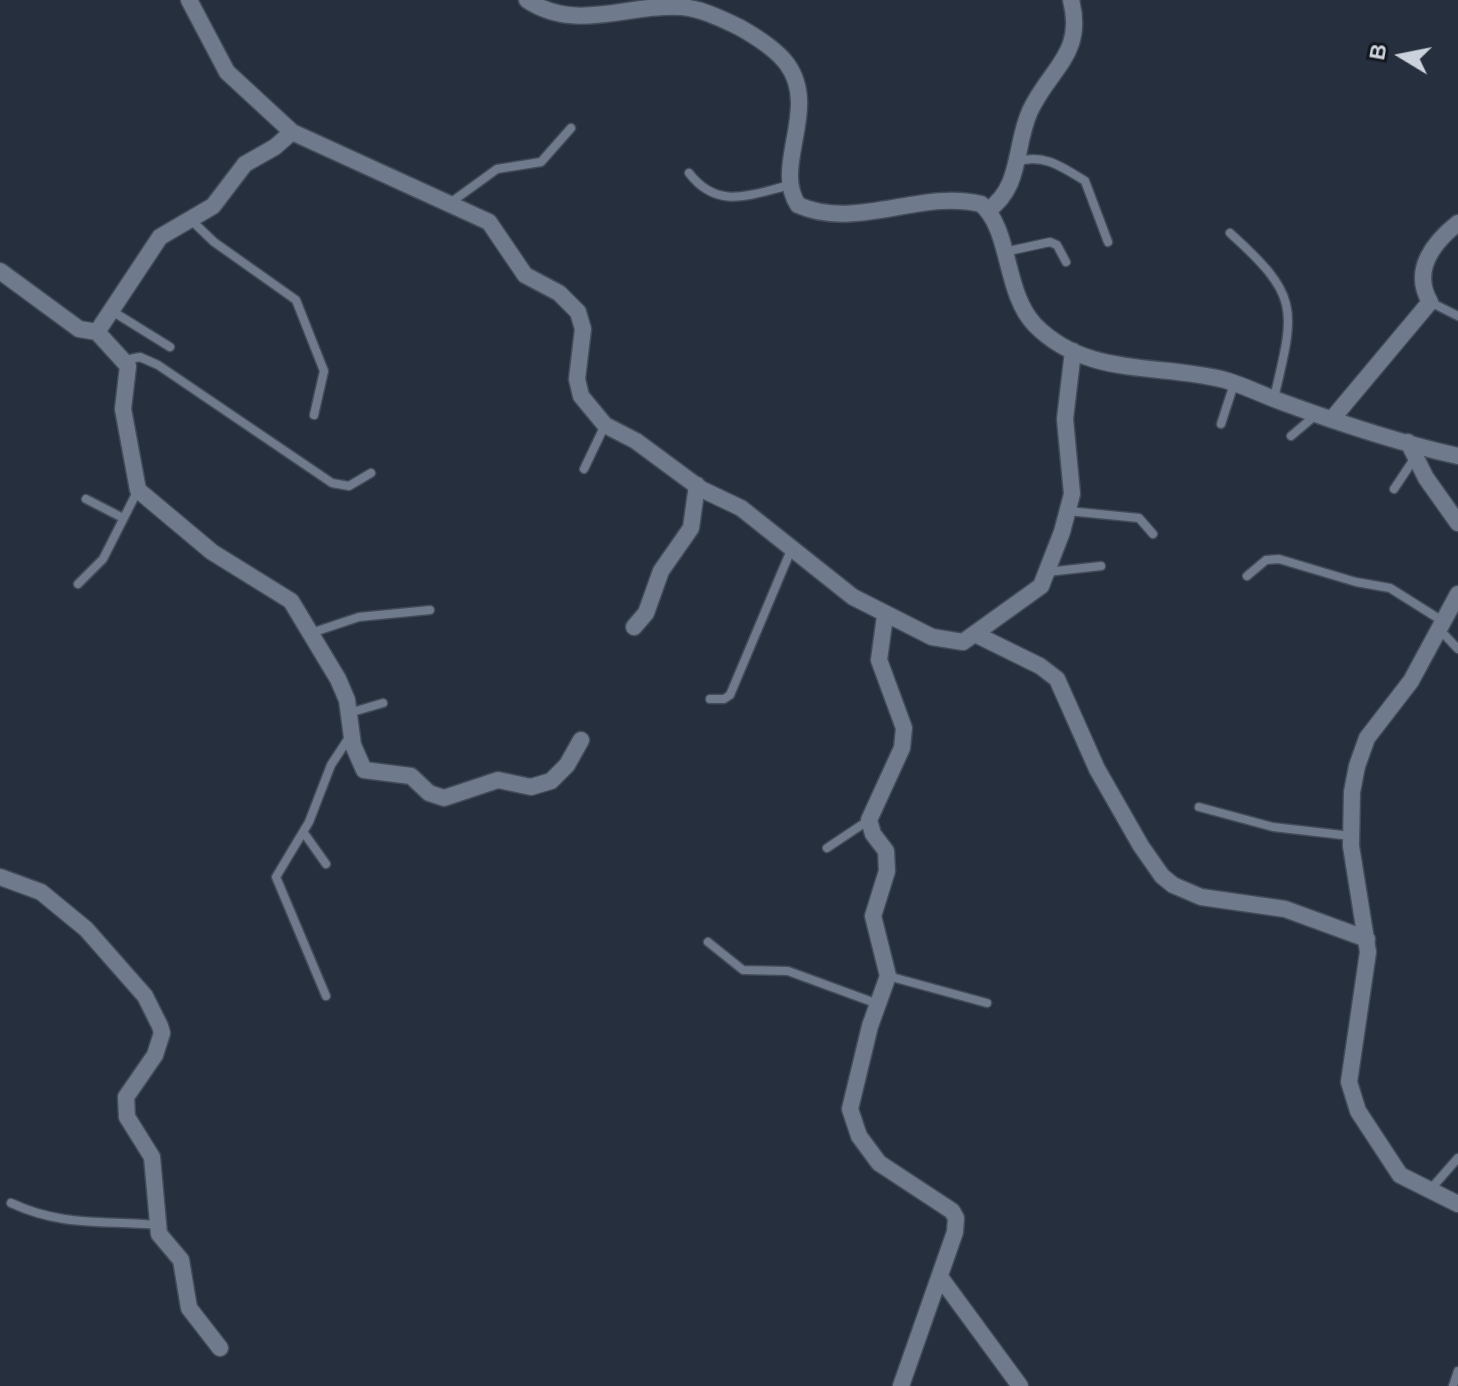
<!DOCTYPE html>
<html>
<head>
<meta charset="utf-8">
<style>
  body { margin:0 }
  #map { position:relative; width:1458px; height:1386px; overflow:hidden; background:#262f3e; font-family:Helvetica,sans-serif }
  canvas { display:block }
  .north { position:absolute; left:1362px; top:16px; width:80px; height:80px; -webkit-text-stroke:6px #13171e; paint-order:stroke; rotate:280deg; font-size:22px; font-weight:700; line-height:32px; text-align:center; color:#ccd2dc }
  .north::after { content:''; display:block; margin:auto; width:28px; height:36px; background:#ccd2dc; clip-path:polygon(50% 0,100% 100%,50% 72%,0 100%) }
</style>
</head>
<body>
<div id="map">
<canvas width="1458" height="1386"></canvas>
<div class="north">B</div>
</div>
<script>
const context = document.querySelector('canvas').getContext('2d');
context.lineJoin = 'round';
function trace(path, color, width, dash) {
  context.strokeStyle = color;
  context.lineWidth = width;
  context.lineCap = dash ? 'butt' : 'round';
  context.setLineDash(dash || []);
  context.stroke(path);
}
const lane = new Path2D(`
  M1017,162C1042,152 1064,168 1085,181L1108,242
  M689,173C718,211 751,194 791,185
  M450,203L497,169L541,162L571,128
  M190,219L214,242L296,300L324,371L314,415
  M1230,233C1301,297 1295,309 1274,398
  M1004,252L1050,242L1057,245L1066,262
  M1430,302L1458,316
  M112,311L170,347
  M125,360L140,357L158,365L332,483L349,486L371,473
  M1221,424L1234,384
  M1291,436L1317,414
  M584,469L605,425
  M1394,489L1414,459
  M86,499L123,518
  M1068,511L1139,518L1153,534
  M1047,572L1101,566
  M1247,576L1266,560L1279,559L1356,582L1390,588L1444,622
  M78,584L103,559L138,490
  M1440,630L1458,649
  M311,633L359,617L430,610
  M710,699H724L730,695L791,550
  M349,713L383,703
  M1199,807L1273,827L1351,836
  M304,833L326,864
  M827,848L869,820
  M708,942L743,970L788,971L878,1004
  M888,976L987,1003
  M326,996L276,877L309,822L331,765L350,736
  M1429,1191L1458,1158
  M11,1203C63,1227 102,1220 158,1225
  M1453,1386L1458,1371`);
const street = new Path2D(`
  M189,0L227,72L292,132L489,222L525,275L559,293L578,312L583,329L577,379L581,396L605,425L636,441L701,489L741,508L853,597L932,637L963,642L1041,586L1062,532L1072,494L1065,419L1073,351
  M527,0C577,33 628,3 682,7C702,9 720,18 739,27C755,36 776,49 787,64C820,109 772,166 798,205C856,231 922,189 981,204C1011,229 1004,293 1035,325C1087,378 1160,363 1225,380C1245,386 1263,395 1282,402C1339,423 1399,443 1458,456
  M988,210C1022,187 1014,146 1030,111C1050,68 1085,54 1071,0
  M0,271L79,329L97,332L160,237L213,206L245,164L275,147L292,132
  M97,332L128,366L123,409L138,490L212,552L291,601L338,679L347,700L353,745L364,770L411,776L429,793L444,798L498,780L531,787L551,781L567,765L581,740
  M1332,419L1430,302C1411,270 1434,242 1458,223
  M1408,442L1426,478L1458,523
  M1458,594L1411,681L1367,738L1357,766L1352,792L1351,846L1368,952L1349,1082L1358,1111L1400,1175L1458,1204
  M885,616L879,660L904,728L902,748L869,820L873,834L886,851L887,871L873,916L888,976L870,1026L850,1109L859,1136L879,1163L952,1211L956,1218L955,1232L901,1386
  M634,627L646,613L661,571L691,528L697,485
  M977,635L1040,666L1057,679L1097,769L1141,846L1162,876L1173,885L1201,897L1285,909L1367,939
  M0,877L41,892L86,929L145,996L160,1026L162,1033L155,1055L126,1097L127,1117L152,1157L159,1234L181,1260L189,1308L220,1348
  M940,1277L1020,1386`);
trace(lane, '#434b58', 11);
trace(street, '#434b58', 19);
trace(lane, '#6f7b8c', 8);
trace(street, '#6f7b8c', 16);
</script>
</body>
</html>
